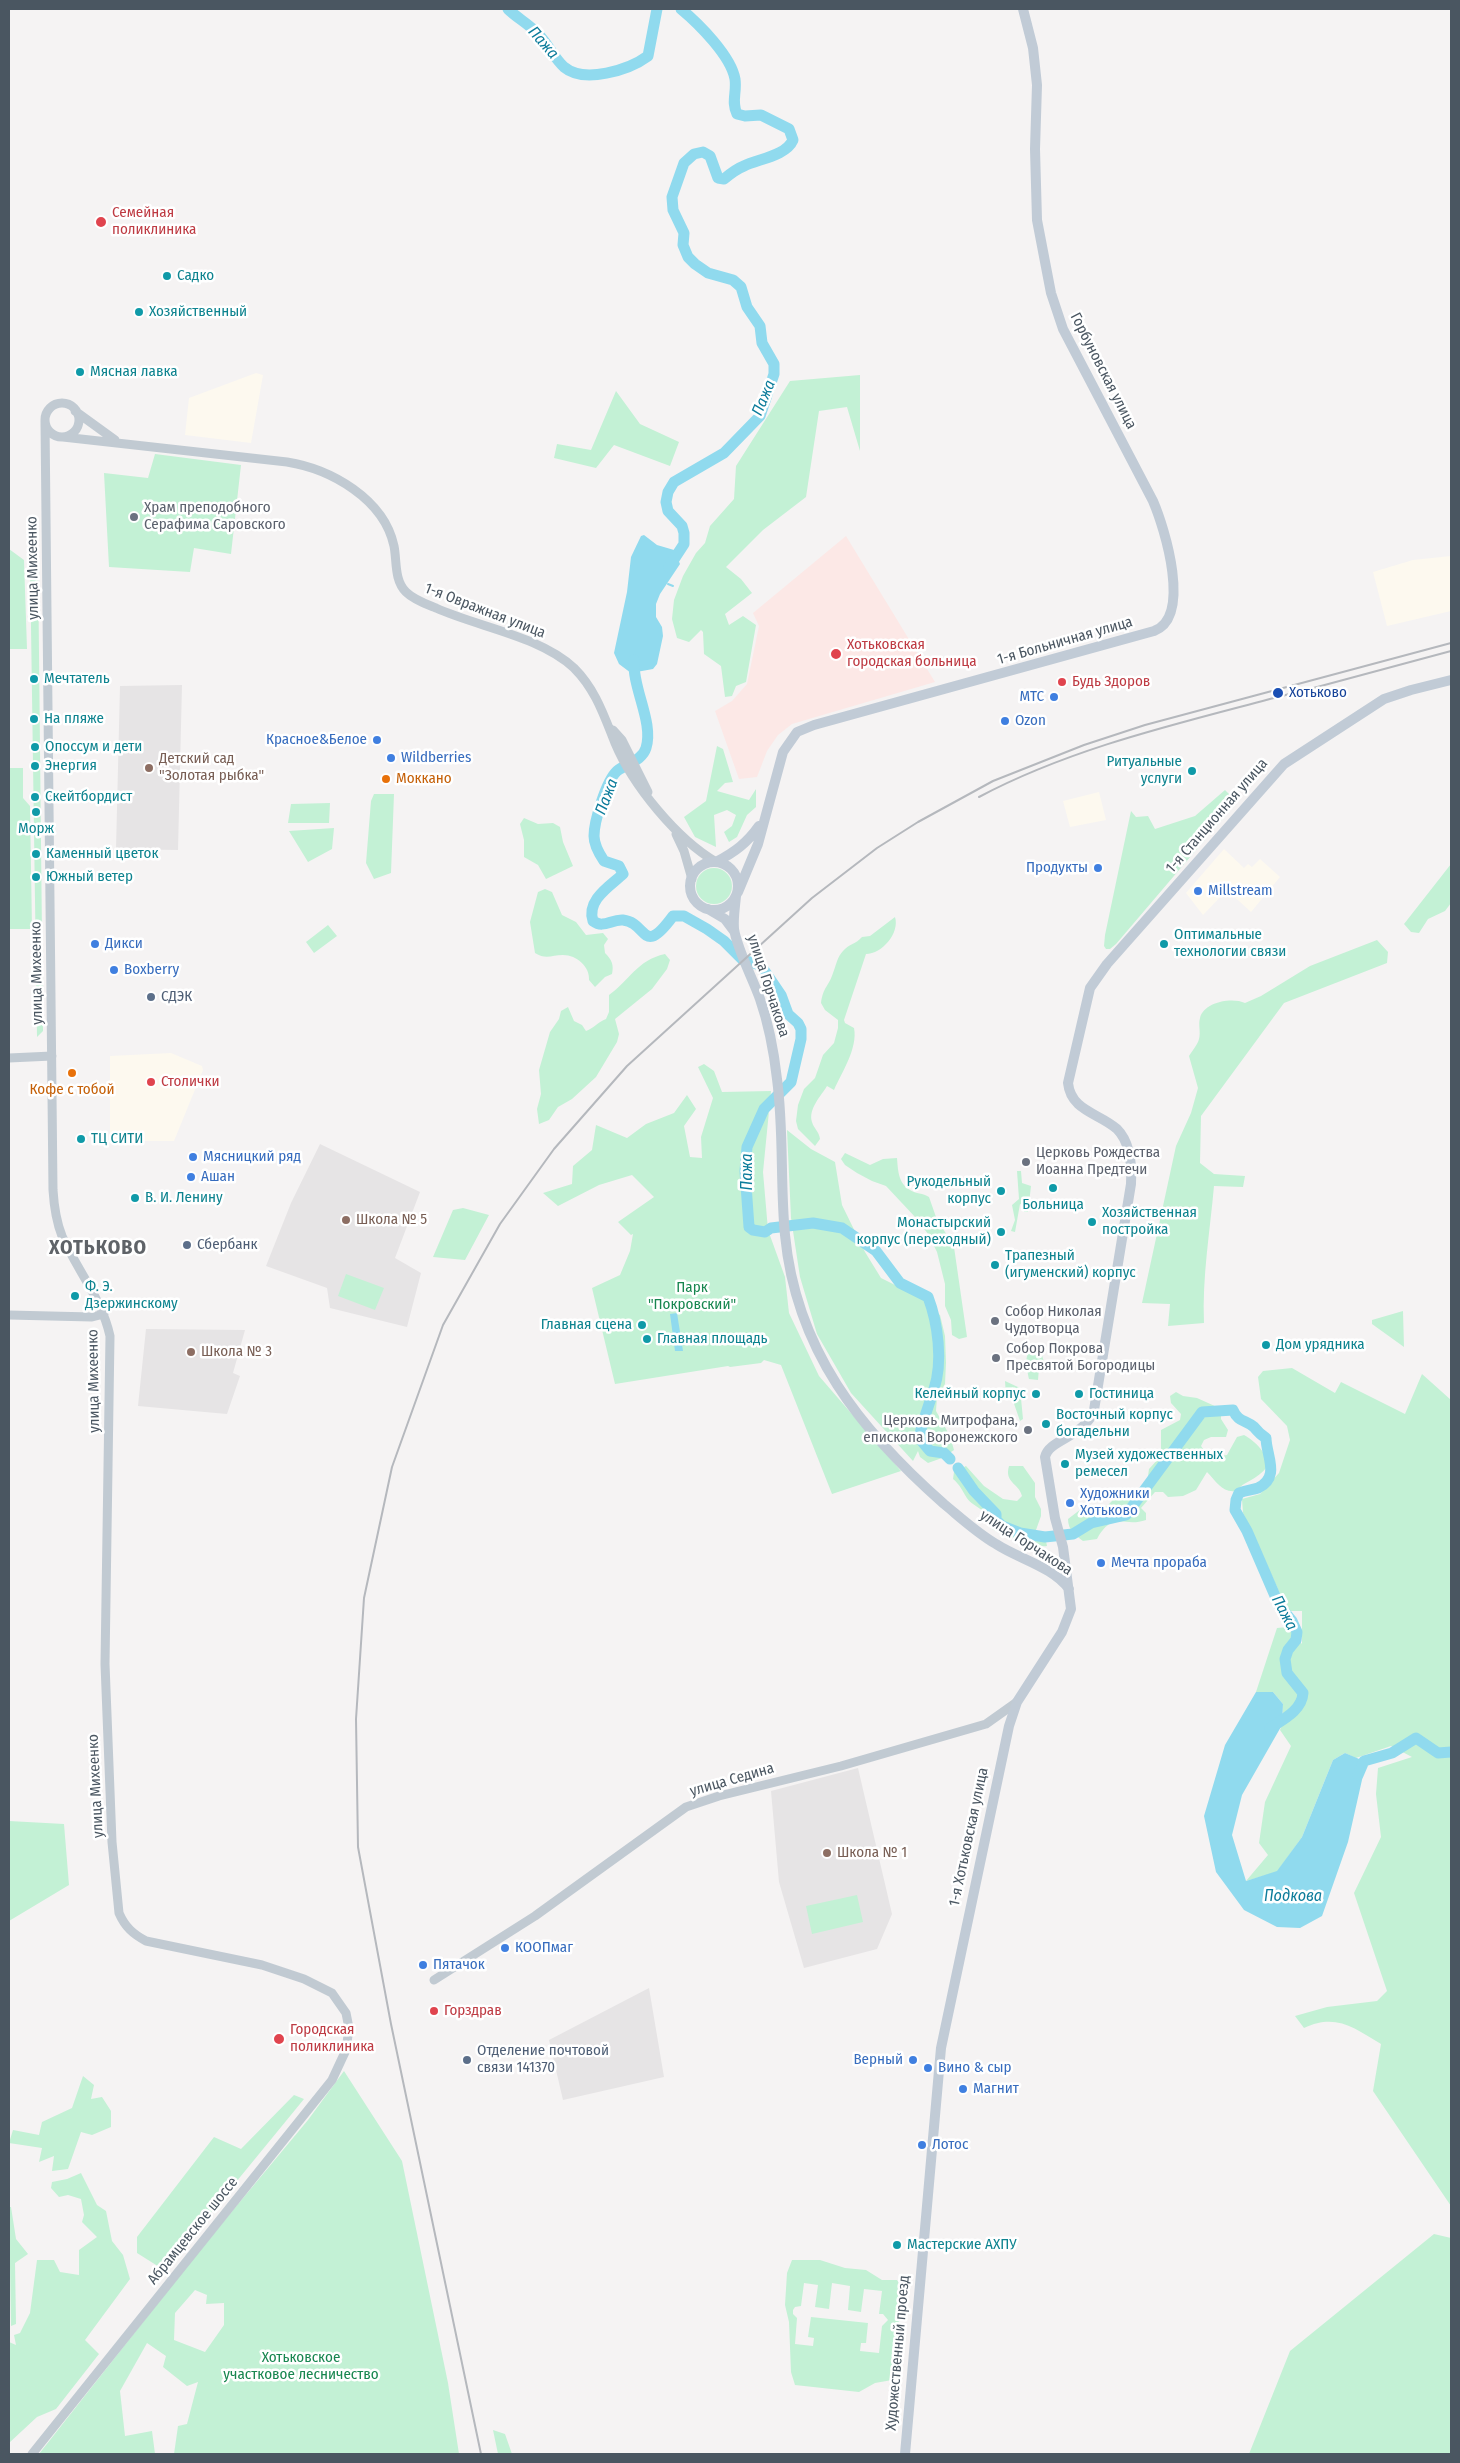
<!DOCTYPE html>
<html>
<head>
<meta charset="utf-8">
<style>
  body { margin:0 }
  #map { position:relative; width:1460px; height:2463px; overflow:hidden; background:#f5f3f3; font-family:"Fira Sans Condensed",sans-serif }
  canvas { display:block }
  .frame { position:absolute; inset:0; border:10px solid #4a5661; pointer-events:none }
</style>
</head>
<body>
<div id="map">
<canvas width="1460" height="2463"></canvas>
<div class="frame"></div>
</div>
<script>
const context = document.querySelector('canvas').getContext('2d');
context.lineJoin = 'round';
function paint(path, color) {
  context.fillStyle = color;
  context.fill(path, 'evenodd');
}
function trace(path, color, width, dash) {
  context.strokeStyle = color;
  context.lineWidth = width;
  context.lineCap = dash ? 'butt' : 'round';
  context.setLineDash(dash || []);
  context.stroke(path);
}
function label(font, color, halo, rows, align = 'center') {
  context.font = font + ' "Fira Sans Condensed",sans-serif';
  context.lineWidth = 5;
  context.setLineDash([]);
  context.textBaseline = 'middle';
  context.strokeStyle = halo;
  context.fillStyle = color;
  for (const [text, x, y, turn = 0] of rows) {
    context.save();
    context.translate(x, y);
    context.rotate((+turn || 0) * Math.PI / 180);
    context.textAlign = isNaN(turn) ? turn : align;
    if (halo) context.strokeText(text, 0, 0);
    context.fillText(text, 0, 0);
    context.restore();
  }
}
paint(new Path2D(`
  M256,373L263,375L251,443L185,435L189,398Z
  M1451,556V611L1387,626L1373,572L1413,560Z
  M1099,792L1106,820L1070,827L1063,801Z
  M1224,849L1244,868L1248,864L1252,867L1260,859L1280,877L1251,912L1227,890L1203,915L1186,893Z
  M171,1053L202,1066L203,1070L174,1141H114L110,1138V1056Z`), '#fdf9ef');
paint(new Path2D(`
  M182,685L178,850L116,849L120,686Z
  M320,1144L420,1192L395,1258L421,1273L407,1327L330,1308L327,1288L266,1266L291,1203Z
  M146,1329L245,1330L233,1373L240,1376L227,1414L138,1406Z
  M858,1768L892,1914L877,1949L804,1968L779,1882L771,1791Z
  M649,1988L664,2077L563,2100L549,2040Z`), '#e6e4e5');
paint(new Path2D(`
  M846,536L935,682L792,724L778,735L767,751L757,777L739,779L715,711L732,701L747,684L759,626L753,613Z`), '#fce8e6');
paint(new Path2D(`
  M860,375V451L847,407L819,411L806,497L763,530L726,567L741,579L752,593L725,614L729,625L743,616L756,625L746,682L736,686L732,696L725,697L721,666L704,654L703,632L701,630L689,642L677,638L672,619L674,600L683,576L696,553L705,543L710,526L734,499L736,466L790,381Z
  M616,391L640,424L679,442L670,466L614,445L596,468L554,458L557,444L591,450Z
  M155,454L241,465L231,554L194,548L190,572L109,567L104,473L148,478Z
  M9,549L24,560L27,649H9Z
  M30,558L38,559L43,1031L37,1037Z
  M717,746L723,749L733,782L725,783L717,791L749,800L756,789V807L747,815L737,837L729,842L724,832L732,826L736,815L727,810L714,815L716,847L695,837L684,817L706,801Z
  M9,768H23V798L30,806L32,929H9Z
  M1225,790L1237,802L1116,944L1110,949H1106L1104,946L1105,935L1131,811L1136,817L1148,816L1155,829L1195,816Z
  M374,794H394L391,873L374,879L366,863L371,801Z
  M330,803L329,823H288L291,804Z
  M524,818L538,824L553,823L560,827L563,842L573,866L546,879L538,865L524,857V840L520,824Z
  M334,828L332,849L308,862L289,831Z
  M1451,864V903L1445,911L1428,919L1419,933L1411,932L1404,924Z
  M696 886a18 18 0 1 1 36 0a18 18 0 1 1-36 0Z
  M545,889L552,892L562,915L576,922L586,935L603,933L608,939L604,945L605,953C612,960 614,965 612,974L605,977L595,987L589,980C590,967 577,955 563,955C552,955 546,960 535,953L530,922L538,892Z
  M895,917C900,933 882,954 866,954L844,1020L845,1023L854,1028C858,1048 842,1072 834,1090L827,1086C821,1096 808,1109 812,1122C814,1129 819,1131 820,1139L815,1146L798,1129L796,1121L798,1105L804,1089L815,1078L823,1055L834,1043L838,1028V1020L825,1010L821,1003C823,987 829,986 833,973C836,966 837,957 843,951C849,944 856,944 862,937L870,936Z
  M328,925L337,936L314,953L306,942Z
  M1377,940L1388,952L1387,963L1284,1003L1201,1116L1200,1163L1214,1174L1245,1176L1243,1187L1214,1186C1210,1231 1202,1278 1204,1323L1168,1326L1170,1304L1142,1303L1176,1146L1191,1113L1198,1088L1189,1056C1192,1051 1198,1044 1199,1039C1201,1032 1198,1025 1200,1018C1204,1002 1232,997 1245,1003L1261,996L1310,966Z
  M665,954L670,960L667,969L652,989L615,1019L619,1034L617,1042L596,1077L572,1099L558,1107L549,1120L539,1124L537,1109L541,1094L539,1070L550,1032L559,1019L561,1011L568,1007L574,1021L582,1025L586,1031C594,1028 598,1022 606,1019L609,1012V995C629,981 637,960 665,954Z
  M704,1064L714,1071L722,1092L771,1091L763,1172L768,1230L785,1277L789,1313L819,1376L901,1471L832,1494L781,1365L764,1360L761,1363L730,1367L728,1366L615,1384L592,1288L620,1275L630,1251L633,1234L631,1235L618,1222L654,1197L632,1175L599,1185L558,1206L543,1193L572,1184L573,1166L592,1150L596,1125L627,1138L646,1124L674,1113L687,1095L696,1109L684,1126L690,1157L702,1158L701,1137L713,1098L698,1067Z
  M787,1130L811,1149L835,1162L842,1205L865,1252L881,1278L925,1300L928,1313L934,1311L940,1315L945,1336L946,1363L945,1384L937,1397L936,1411L950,1436L954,1450L942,1458L928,1463L920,1457L918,1451L913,1461L851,1393L817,1334L800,1277L791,1218Z
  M845,1153L870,1165L883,1159L897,1158C898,1170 898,1183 910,1190C916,1194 923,1193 929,1197L936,1217L954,1247L967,1337L959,1339L952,1335L951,1320L945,1306V1284L937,1252L928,1234L916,1218L886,1186L872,1181L857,1173L845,1165L841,1159Z
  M1017,1171H1021L1022,1183L1031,1186L1028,1212H1024L1025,1205L1020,1204L1015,1232L1011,1231L1015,1220L1012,1205L1019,1199Z
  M463,1208L489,1215L465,1260L433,1257L453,1210Z
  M346,1274L384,1288L375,1310L338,1296Z
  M1403,1311L1404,1347L1372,1324V1320Z
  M1032,1349L1041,1352L1044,1362L1039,1368L1038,1380L1029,1379C1027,1368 1023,1356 1032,1349Z
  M1292,1368L1335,1393L1341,1382L1405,1414L1422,1374L1451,1400V2206L1373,2091L1381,2044C1354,2028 1336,2013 1304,2028L1295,2016L1327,2007L1377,2001L1387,1991L1354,1893L1381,1837L1376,1794L1378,1768L1412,1757L1391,1746L1356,1758L1345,1753L1333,1760L1302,1837L1277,1872L1246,1881L1268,1855L1259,1843L1265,1802L1291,1746L1280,1730L1282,1725L1283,1704L1273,1692H1256L1277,1628L1288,1627L1302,1644V1611H1288L1243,1513L1242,1499L1260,1494L1279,1473L1290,1440L1287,1426L1261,1399L1258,1377L1263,1371Z
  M1005,1381L1020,1388L1023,1419L1020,1421L1011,1395L1006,1396Z
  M1176,1392L1183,1396L1197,1398L1217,1407L1221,1412V1419L1228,1430L1226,1437H1211L1204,1440L1201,1446C1207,1455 1217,1457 1227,1455L1237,1437L1244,1435C1256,1442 1268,1453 1267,1467C1257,1480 1244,1481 1236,1491C1222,1493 1217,1482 1207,1472L1196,1490L1183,1496L1168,1497L1163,1492H1155L1141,1508L1146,1513V1520C1124,1528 1113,1510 1097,1539L1083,1541C1075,1535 1068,1530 1068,1519L1085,1506H1107L1117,1496H1131L1143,1489L1147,1483L1149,1469L1159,1458L1161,1451V1430L1180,1420L1181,1414L1171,1403L1170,1396Z
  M966,1466L984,1486L1003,1499L1017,1501L1022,1496C1019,1483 1004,1483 1009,1466H1023L1035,1483V1497L1041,1509V1516L1036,1530L1046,1541L1047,1546C1037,1548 1001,1535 992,1529C985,1503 973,1510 965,1495C961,1488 959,1484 953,1479L954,1472Z
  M9,1821L64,1824L69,1885L9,1921Z
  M857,1895L863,1922L812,1934L806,1906Z
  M344,2071L402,2161L448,2383L459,2454H174L178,2426L187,2424L198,2382L187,2386L163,2367L166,2356L147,2343L120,2391L125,2436L152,2431L155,2454H39L199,2251L308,2120ZM195,2290L207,2295L206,2304L224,2303V2325L205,2352L174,2340L175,2313Z
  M83,2076L94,2085L91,2099L102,2097L111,2111V2127L92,2135L81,2132L68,2169L52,2171L54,2156L39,2162L42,2148L9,2143L13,2130L39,2135L42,2122L72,2108Z
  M294,2095L304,2099L164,2270L137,2253V2237L214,2137L241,2149Z
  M81,2173L97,2205L106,2211L112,2241L123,2255L130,2279L85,2340L99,2354L56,2409L37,2417L9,2443V2342L16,2345L14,2335L20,2333L30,2313L37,2260H54L60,2272L79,2275V2250L97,2237L82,2222L84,2215L81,2199L68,2195L59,2197L51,2188L52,2182L67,2179Z
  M9,2207H11L16,2239L28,2254L15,2263L16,2324L11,2326Z
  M1434,2234L1451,2238V2454H1249L1290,2351Z
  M792,2260H820L845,2268L866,2270L882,2280H897L904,2291L899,2318L897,2371L892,2380L875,2383L859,2392L795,2385L791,2372L789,2322L785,2305L787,2273ZM804,2283L818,2285L815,2307L829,2309L832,2283L850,2286L848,2310L861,2312L864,2289L882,2291L879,2314H883L888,2320L882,2326L879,2353L860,2351L861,2343H866L868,2323L811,2317L808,2337L814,2338L813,2346L795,2344L797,2318L793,2314V2310L795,2307L801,2306Z
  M493,2430L505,2434L512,2454H498Z`), '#c3f1d5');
paint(new Path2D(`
  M644,535L657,545L674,550L680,564L660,594L656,604V617L662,627L663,636L657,664L653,669L631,673L619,664L614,653L627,592L631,557L641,536Z
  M677,1313L683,1351H675L670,1314Z
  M1256,1692H1273L1283,1704L1282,1725L1242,1795L1232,1835L1246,1881L1277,1871L1302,1837L1333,1760L1345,1753L1364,1761V1771L1348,1842L1322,1916L1300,1928L1277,1927L1244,1910L1216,1872L1204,1816L1225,1745Z`), '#90daee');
trace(new Path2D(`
  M668,584L673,586`), '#90daee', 2);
trace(new Path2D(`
  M508,9C517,18 529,24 538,34C548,44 554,58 564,67C584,84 629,70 648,56L657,9
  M669,567L684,544V533L682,526L668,511L666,502L668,492L674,482L724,453L760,416L774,374V364L762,343L760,326L747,307L741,287L733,280L708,273L695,264L688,257L683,245L684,233L673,210L672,197L684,163L694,154L703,152L710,156L718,178L724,179C730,174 736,169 744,166C758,159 786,156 793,140L789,129L761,115L745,116L737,114C731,102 737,92 735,79C731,56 699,24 681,9
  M634,660C632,688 654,722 646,748C642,761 627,763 617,771C606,781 594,822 594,836C594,844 600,855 604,861L619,866L623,874C610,886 586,900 593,921C604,929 611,919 623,920C648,923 642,958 673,916H684L707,929L724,941L743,960L757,964L762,967L781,995L788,1014L798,1023L801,1029V1039L791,1082L764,1109L747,1147L745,1171L749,1227L753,1230L765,1232L771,1228L813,1223L842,1228L876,1251L900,1283L928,1297C938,1323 943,1362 934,1389C929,1405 923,1420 919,1438L930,1451L944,1453L950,1459
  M958,1468L974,1491L996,1514V1520L1002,1526L1020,1533L1045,1537L1073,1534L1091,1523L1126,1515L1202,1412L1233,1410C1238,1422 1246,1420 1254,1427C1258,1432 1261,1435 1266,1438C1266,1455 1281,1477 1258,1488C1252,1490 1246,1490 1239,1493L1236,1500L1235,1510L1247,1531L1279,1605L1292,1621L1297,1632L1296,1640L1288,1650L1285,1659L1287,1673L1303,1693C1302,1710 1284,1719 1270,1728
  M1358,1775L1364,1761L1392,1753L1416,1738L1438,1753L1451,1752`), '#90daee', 11);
trace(new Path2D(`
  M45 420a17 17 0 1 1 34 0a17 17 0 1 1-34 0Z
  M75,411L115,440
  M63,437L287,462C331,469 384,499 394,546C397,561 394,580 406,592C414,600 426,604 436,608C478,627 540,636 574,668C596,690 604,716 615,743C633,786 677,839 716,862
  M613,730L622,740L648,792
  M676,834L684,851L692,879
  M9,1058L52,1056
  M9,1315L92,1317L104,1314
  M434,1980L535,1916L686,1807L719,1796L841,1766L986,1724L1017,1702
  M32,2454L332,2080L346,2050L349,2028L346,2013L332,1993L304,1979L262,1965L146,1941C133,1934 125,1927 119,1913L112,1842L105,1664L110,1336C102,1299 77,1270 62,1236C56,1221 54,1206 53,1190L45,421`), '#c1cad2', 9);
trace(new Path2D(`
  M716,862C735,852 747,843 759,826
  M690 886a24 24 0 1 1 48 0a24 24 0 1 1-48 0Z
  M738,892L758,844L783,752L797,732L814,725L1154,631C1192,617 1165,529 1153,501L1063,329L1051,293L1037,220L1035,149L1037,85L1033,48L1023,9
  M736,896C735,907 733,919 734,929C737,949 753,979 760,999C769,1025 774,1052 777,1079C784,1131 780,1183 785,1235C796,1350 860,1430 944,1504C961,1518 977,1533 996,1544C1019,1559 1053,1567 1069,1589
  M708,909L725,919L734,931
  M905,2454L941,2048L1009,1726L1017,1702L1062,1632L1071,1609L1063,1547L1055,1518L1045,1457C1049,1439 1085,1437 1094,1410L1131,1184C1132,1166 1131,1143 1117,1129C1099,1113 1071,1111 1068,1083L1090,988L1107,964L1284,764L1384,699L1411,690L1451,680`), '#c1cbd6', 10);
trace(new Path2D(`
  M1306,690L1451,651
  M979,797C1075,746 1185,722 1289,694
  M481,2454L391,2024L358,1847L356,1719L364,1598L392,1467L443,1325L500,1224L554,1149L627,1066L812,898L877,848L918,822L993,781L1084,745L1145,725L1451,643`), '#b5b8bd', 2);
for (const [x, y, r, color] of [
  [101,222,6,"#e0444e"],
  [167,276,5,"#0f9aa8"],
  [139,312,5,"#0f9aa8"],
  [80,372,5,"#0f9aa8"],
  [134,517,5,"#6b7280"],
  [836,654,6,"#e0444e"],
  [34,679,5,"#0f9aa8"],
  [1062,682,5,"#e0444e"],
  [1278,693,6,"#1a4fb4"],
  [1054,697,5,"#3f7fe0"],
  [34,719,5,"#0f9aa8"],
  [1005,721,5,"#3f7fe0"],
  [377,740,5,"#3f7fe0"],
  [35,747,5,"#0f9aa8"],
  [391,758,5,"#3f7fe0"],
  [35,766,5,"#0f9aa8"],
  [149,768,5,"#8d6e63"],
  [1192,771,5,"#0f9aa8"],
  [386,779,5,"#e8710a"],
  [35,797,5,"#0f9aa8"],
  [36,812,5,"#0f9aa8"],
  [36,854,5,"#0f9aa8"],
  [1098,868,5,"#3f7fe0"],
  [36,877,5,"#0f9aa8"],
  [1198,891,5,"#3f7fe0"],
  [95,944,5,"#3f7fe0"],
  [1164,944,5,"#0f9aa8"],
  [114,970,5,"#3f7fe0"],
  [151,997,5,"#5c6f8a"],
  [72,1073,5,"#e8710a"],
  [151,1082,5,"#e0444e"],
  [81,1139,5,"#0f9aa8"],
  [193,1157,5,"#3f7fe0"],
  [1026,1162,5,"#6b7280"],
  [191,1177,5,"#3f7fe0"],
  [1053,1188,5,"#0f9aa8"],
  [1001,1191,5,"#0f9aa8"],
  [135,1198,5,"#0f9aa8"],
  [346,1220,5,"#8d6e63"],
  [1092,1222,5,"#0f9aa8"],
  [1001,1232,5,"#0f9aa8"],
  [187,1245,5,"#5c6f8a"],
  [995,1265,5,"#0f9aa8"],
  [75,1296,5,"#0f9aa8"],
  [995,1321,5,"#6b7280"],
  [642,1325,5,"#0f9aa8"],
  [647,1339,5,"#0f9aa8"],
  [1266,1345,5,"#0f9aa8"],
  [191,1352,5,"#8d6e63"],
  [996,1358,5,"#6b7280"],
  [1036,1394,5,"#0f9aa8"],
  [1079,1394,5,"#0f9aa8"],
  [1046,1424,5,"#0f9aa8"],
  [1028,1430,5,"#6b7280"],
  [1065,1464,5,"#0f9aa8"],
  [1070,1503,5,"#3f7fe0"],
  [1101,1563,5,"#3f7fe0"],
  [827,1853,5,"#8d6e63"],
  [505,1948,5,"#3f7fe0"],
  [423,1965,5,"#3f7fe0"],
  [434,2011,5,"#e0444e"],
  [279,2039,6,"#e0444e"],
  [467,2060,5,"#5c6f8a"],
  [913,2060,5,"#3f7fe0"],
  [928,2068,5,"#3f7fe0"],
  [963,2089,5,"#3f7fe0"],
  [922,2145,5,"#3f7fe0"],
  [897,2245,5,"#0f9aa8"]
]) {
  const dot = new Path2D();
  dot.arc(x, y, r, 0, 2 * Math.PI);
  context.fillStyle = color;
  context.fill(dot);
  trace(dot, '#fff', 2);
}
label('15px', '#be3a42', '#fff', [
  ["Семейная",112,213],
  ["поликлиника",112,230],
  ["Хотьковская",847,645],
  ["городская больница",847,662],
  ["Будь Здоров",1072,682],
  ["Столички",161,1082],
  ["Горздрав",444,2011],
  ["Городская",290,2030],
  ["поликлиника",290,2047]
], 'left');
label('15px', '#0d838f', '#fff', [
  ["Садко",177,276],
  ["Хозяйственный",149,312],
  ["Мясная лавка",90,372],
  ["Мечтатель",44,679],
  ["На пляже",44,719],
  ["Опоссум и дети",45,747],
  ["Ритуальные",1182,762,"right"],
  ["услуги",1182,779,"right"],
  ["Энергия",45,766],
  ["Скейтбордист",45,797],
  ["Морж",36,829,"center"],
  ["Каменный цветок",46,854],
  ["Южный ветер",46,877],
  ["Оптимальные",1174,935],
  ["технологии связи",1174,952],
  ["ТЦ СИТИ",91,1139],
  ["Рукодельный",991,1182,"right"],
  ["корпус",991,1199,"right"],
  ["В. И. Ленину",145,1198],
  ["Больница",1053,1205,"center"],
  ["Хозяйственная",1102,1213],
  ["постройка",1102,1230],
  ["Монастырский",991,1223,"right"],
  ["корпус (переходный)",991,1240,"right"],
  ["Трапезный",1005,1256],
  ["(игуменский) корпус",1005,1273],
  ["Ф. Э.",85,1287],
  ["Дзержинскому",85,1304],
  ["Главная сцена",632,1325,"right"],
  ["Главная площадь",657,1339],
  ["Дом урядника",1276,1345],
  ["Келейный корпус",1026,1394,"right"],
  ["Гостиница",1089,1394],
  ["Восточный корпус",1056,1415],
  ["богадельни",1056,1432],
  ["Музей художественных",1075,1455],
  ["ремесел",1075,1472],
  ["Мастерские АХПУ",907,2245]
], 'left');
label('15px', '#4a5661', '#fff', [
  ["Горбуновская улица",1103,371,63],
  ["улица Михеенко",33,568,-91],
  ["1-я Овражная улица",485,611,21],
  ["1-я Больничная улица",1065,641,-16],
  ["1-я Станционная улица",1217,816,-49],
  ["улица Михеенко",37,973,-91],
  ["улица Горчакова",768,986,72],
  ["улица Михеенко",94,1381,-91],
  ["улица Горчакова",1026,1543,33],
  ["улица Седина",732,1780,-16],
  ["улица Михеенко",96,1786,-93],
  ["1-я Хотьковская улица",969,1837,-78],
  ["Абрамцевское шоссе",193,2231,-51],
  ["Художественный проезд",898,2353,-85]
]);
label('15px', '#5b616d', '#fff', [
  ["Храм преподобного",144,508],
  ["Серафима Саровского",144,525],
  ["Церковь Рождества",1036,1153],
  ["Иоанна Предтечи",1036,1170],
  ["Собор Николая",1005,1312],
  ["Чудотворца",1005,1329],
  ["Собор Покрова",1006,1349],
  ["Пресвятой Богородицы",1006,1366],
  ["Церковь Митрофана,",1018,1421,"right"],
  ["епископа Воронежского",1018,1438,"right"]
], 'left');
label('15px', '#164399', '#fff', [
  ["Хотьково",1289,693]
], 'left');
label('15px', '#366cbe', '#fff', [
  ["МТС",1044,697,"right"],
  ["Ozon",1015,721],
  ["Красное&Белое",367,740,"right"],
  ["Wildberries",401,758],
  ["Продукты",1088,868,"right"],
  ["Millstream",1208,891],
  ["Дикси",105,944],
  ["Boxberry",124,970],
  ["Мясницкий ряд",203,1157],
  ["Ашан",201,1177],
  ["Художники",1080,1494],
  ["Хотьково",1080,1511],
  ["Мечта прораба",1111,1563],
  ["КООПмаг",515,1948],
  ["Пятачок",433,1965],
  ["Верный",903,2060,"right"],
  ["Вино & сыр",938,2068],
  ["Магнит",973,2089],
  ["Лотос",932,2145]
], 'left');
label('15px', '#785e54', '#fff', [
  ["Детский сад",159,759],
  ["\"Золотая рыбка\"",159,776],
  ["Школа № 5",356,1220],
  ["Школа № 3",201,1352],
  ["Школа № 1",837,1853]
], 'left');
label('15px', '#c56008', '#fff', [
  ["Моккано",396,779],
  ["Кофе с тобой",72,1090,"center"]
], 'left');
label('15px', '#4e5e75', '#fff', [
  ["СДЭК",161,997],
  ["Сбербанк",197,1245],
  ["Отделение почтовой",477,2051],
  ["связи 141370",477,2068]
], 'left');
label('15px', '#17864f', '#fff', [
  ["Парк",692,1288],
  ["\"Покровский\"",692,1305],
  ["Хотьковское",301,2358],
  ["участковое лесничество",301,2375]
]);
label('italic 16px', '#0c7c9b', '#fff', [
  ["Пажа",543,43,49],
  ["Пажа",764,398,-67],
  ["Пажа",607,797,-69],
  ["Пажа",748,1172,-90],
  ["Пажа",1284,1613,62],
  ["Подкова",1293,1897]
]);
context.letterSpacing = '1px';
label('bold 20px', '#5f6368', '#fff', [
  ["ХОТЬКОВО",98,1248]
]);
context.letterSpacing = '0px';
</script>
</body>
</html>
